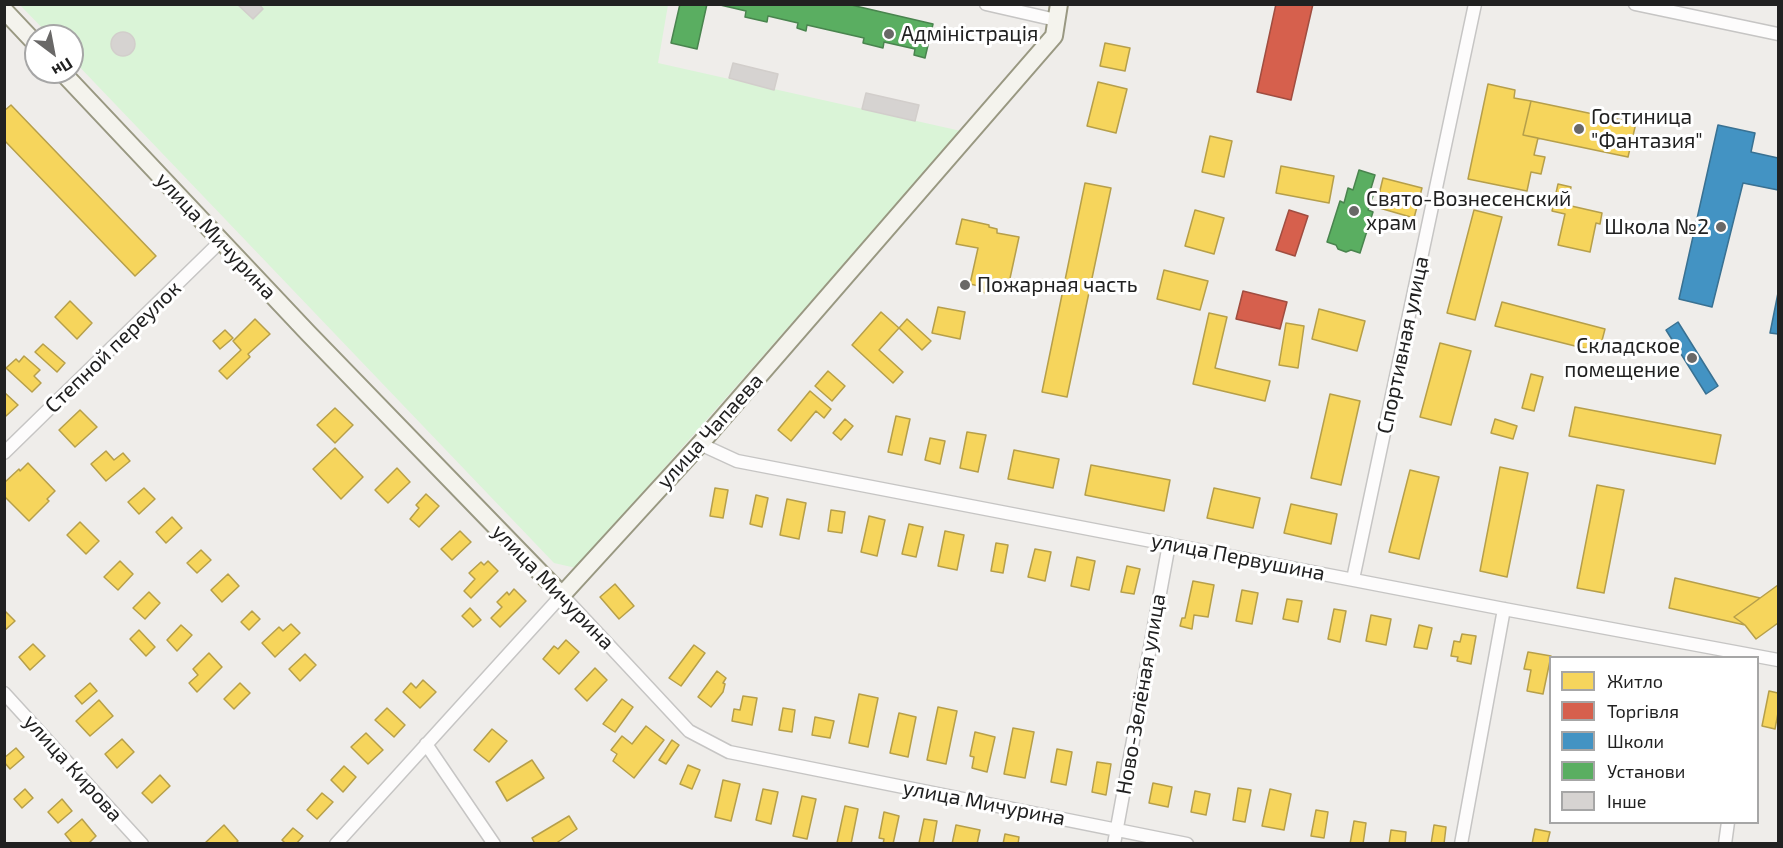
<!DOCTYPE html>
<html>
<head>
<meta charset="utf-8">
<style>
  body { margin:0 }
  #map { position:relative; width:1783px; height:848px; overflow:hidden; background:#efedea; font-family:"Exo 2",sans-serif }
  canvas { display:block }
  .frame { position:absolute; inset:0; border:6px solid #212121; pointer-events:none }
  .legend { position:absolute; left:1549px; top:656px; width:210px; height:168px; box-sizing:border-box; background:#fff; border:2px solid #a6a6a6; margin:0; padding:8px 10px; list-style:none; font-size:18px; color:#212121 }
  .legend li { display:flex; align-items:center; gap:12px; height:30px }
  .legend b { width:30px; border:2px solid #a6a6a6 }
  .north { position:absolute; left:24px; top:24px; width:60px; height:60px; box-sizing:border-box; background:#fff; border:2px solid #a6a6a6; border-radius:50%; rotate:148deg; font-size:16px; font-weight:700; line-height:24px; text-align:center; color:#212121 }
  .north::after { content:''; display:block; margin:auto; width:21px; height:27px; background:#696867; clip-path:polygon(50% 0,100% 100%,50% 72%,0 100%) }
</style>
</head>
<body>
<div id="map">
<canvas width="1783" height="848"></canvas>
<div class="frame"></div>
<ul class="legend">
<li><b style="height:16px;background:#f6d55c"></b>Житло</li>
<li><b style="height:16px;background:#d6604d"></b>Торгівля</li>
<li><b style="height:16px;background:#4393c3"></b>Школи</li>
<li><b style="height:16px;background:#5aae61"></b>Установи</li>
<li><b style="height:16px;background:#d6d3d1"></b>Інше</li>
</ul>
<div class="north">Пн</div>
</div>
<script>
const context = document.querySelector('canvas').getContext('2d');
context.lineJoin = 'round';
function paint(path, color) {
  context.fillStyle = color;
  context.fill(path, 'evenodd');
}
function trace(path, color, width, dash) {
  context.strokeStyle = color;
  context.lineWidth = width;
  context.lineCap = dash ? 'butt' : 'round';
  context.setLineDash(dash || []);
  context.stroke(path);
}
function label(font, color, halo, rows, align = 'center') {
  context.font = font + ' "Exo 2",sans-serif';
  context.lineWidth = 6;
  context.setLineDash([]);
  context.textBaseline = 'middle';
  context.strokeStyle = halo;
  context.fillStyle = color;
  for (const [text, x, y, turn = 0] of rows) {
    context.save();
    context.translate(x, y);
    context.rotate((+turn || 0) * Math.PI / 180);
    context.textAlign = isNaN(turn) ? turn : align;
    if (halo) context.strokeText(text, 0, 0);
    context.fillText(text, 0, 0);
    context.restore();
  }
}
paint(new Path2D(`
  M20,5H668L658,63L961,131L576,568L554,563L72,59V36H50Z`), '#daf4d7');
const homes = new Path2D(`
  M1105,43L1130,48L1125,71L1100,66Z
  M1098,82L1127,89L1116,133L1087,126Z
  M1488,84L1515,90L1514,98L1531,101L1523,135L1538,138L1534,155L1545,157L1541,174L1531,172L1527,191L1468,179Z
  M1531,101L1636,123L1628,157L1523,135Z
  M11,105L156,256L135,276L4,140V111Z
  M1210,136L1232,141L1224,177L1202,172Z
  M1281,166L1334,176L1329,203L1276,193Z
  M1383,178L1422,188L1414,218L1376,207Z
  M1085,183L1111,188L1067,397L1042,392Z
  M1558,184L1571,187L1567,205L1602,213L1600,224L1596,223L1590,252L1558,245L1565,214L1552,211Z
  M1195,210L1224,218L1214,254L1185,246Z
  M1474,210L1502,217L1475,320L1447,313Z
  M962,219L989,225V227L997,229V233L1019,237L1007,292L991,289L990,294L982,292L983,287L970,284L978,248L956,244Z
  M1164,270L1208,281L1200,310L1157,299Z
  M70,301L92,323L77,339L55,317Z
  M1502,302L1605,329L1599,352L1495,326Z
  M938,307L965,312L960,339L932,333Z
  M1319,309L1365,321L1357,351L1312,339Z
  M881,312L899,328L879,350L903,372L893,383L852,345Z
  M1209,313L1227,317L1215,368L1270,381L1265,401L1193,384Z
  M255,319L270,334L248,354L250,357L227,379L219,371L241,350L233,341Z
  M907,319L931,341L922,350L899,328Z
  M1286,323L1304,326L1298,368L1279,365Z
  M225,330L233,338L220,349L213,341Z
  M1440,343L1471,351L1451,425L1420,417Z
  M43,344L65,363L57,372L35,352Z
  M24,356L40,370L34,376L41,383L32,392L6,368L16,359L19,362Z
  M828,371L845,386L832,401L815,386Z
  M1531,374L1543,377L1534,411L1522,408Z
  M810,391L831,409L824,418L816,411L791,441L778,430Z
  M4,392L18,405L6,416L4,415Z
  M1330,394L1360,401L1341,485L1311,478Z
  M1575,407L1721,435L1715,464L1569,436Z
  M335,408L353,425L335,443L317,425Z
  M80,410L97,427L75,447L59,430Z
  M896,416L910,419L902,455L888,452Z
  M845,419L853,426L841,440L833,433Z
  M1495,419L1517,426L1513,439L1491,433Z
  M967,432L986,435L978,472L960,468Z
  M930,438L945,441L940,464L925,460Z
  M335,448L363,477L341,499L313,469Z
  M1014,450L1059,459L1053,488L1008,479Z
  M106,451L114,460L123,453L130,461L106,481L91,464Z
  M28,463L55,491L47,499L49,501L29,521L4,496V483L19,469L20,471Z
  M1091,465L1170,480L1164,511L1085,495Z
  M1500,467L1528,473L1507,577L1480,571Z
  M397,468L410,482L388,503L375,490Z
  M1410,470L1439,477L1419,559L1389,552Z
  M1597,485L1624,490L1604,593L1577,588Z
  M144,488L155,499L139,514L128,502Z
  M715,488L728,490L723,518L710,516Z
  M1214,488L1260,498L1253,528L1207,518Z
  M426,494L439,506L419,527L410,519L419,508L416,505Z
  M756,495L768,498L762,527L750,524Z
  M787,499L806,503L799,539L780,535Z
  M1291,504L1337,514L1331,544L1284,533Z
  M831,510L845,512L842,533L828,531Z
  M869,516L885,520L877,556L861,552Z
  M172,517L182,528L166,543L156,532Z
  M80,522L99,541L86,554L67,535Z
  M909,524L923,527L916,557L902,554Z
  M460,531L471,542L452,560L441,549Z
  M945,531L964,535L957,570L938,566Z
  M996,543L1008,545L1003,573L991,571Z
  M1035,549L1051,552L1045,581L1028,577Z
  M201,550L211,560L197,573L187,563Z
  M1077,557L1095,561L1089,590L1071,586Z
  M120,561L133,574L118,590L104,577Z
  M488,561L498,571L471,598L464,591L475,579L469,573L481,562L484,565Z
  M1127,566L1140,569L1134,594L1121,592Z
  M228,574L239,586L222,602L211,590Z
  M1675,578L1760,598L1734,617L1745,625L1669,608Z
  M1193,581L1214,585L1208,617L1194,615L1192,629L1180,626L1182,618H1185Z
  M615,584L634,606L619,619L600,597Z
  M1778,585V623L1756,639L1745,625L1734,617Z
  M514,589L526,601L500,627L491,618L502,607L497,602L507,592L509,595Z
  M1242,590L1258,593L1252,624L1236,621Z
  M149,592L160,603L145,619L133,608Z
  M1287,599L1302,601L1298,622L1283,619Z
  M470,608L481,620L473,627L462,616Z
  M1334,609L1346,611L1340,642L1328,639Z
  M4,610L15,621L4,631Z
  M252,611L260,619L249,630L241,622Z
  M1371,615L1391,619L1386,645L1366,641Z
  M291,624L300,633L275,657L262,643L279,627L283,631Z
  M181,625L192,635L177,651L167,640Z
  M1419,625L1432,628L1427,649L1414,647Z
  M139,630L155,647L146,656L130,639Z
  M1462,634L1476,636L1471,664L1457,661L1458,657L1451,656L1454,641L1460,642Z
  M566,640L579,652L559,674L543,659L554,646L558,649Z
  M33,644L45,656L30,670L19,657Z
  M694,645L705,653L681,686L669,678Z
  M1528,652L1551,656L1543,694L1527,691L1531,670L1524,669Z
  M209,653L222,667L197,692L189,683L198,675L193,669Z
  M305,654L316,665L300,681L289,669Z
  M595,668L607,680L587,701L575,689Z
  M717,671L726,678L723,683L725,684L723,692L711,707L698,697Z
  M423,680L436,692L420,708L403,692L411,683L416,688Z
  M90,683L97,691L82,704L75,696Z
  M240,683L250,693L234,709L224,699Z
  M1769,691L1778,693V713L1775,729L1762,726Z
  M859,694L878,698L868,747L849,743Z
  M743,696L757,698L752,725L732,721L734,709L740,710Z
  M622,699L633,707L615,732L603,724Z
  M99,700L113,716L90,736L76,721Z
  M938,707L957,711L946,764L927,760Z
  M387,708L405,725L394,737L375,720Z
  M783,708L795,710L792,732L779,730Z
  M899,713L916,717L908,757L890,753Z
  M815,717L834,721L830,738L812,735Z
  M646,726L664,740L634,778L613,761L617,754L611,750L622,736L632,744Z
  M1013,728L1034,732L1025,778L1004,774Z
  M492,729L507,741L489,762L474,750Z
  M975,732L995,737L987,772L972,768L974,757L970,756Z
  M366,733L383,750L368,764L351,747Z
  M122,739L134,752L117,768L105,754Z
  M672,740L679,745L666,764L659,760Z
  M16,748L24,757L10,769L4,762V758Z
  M1057,749L1072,752L1066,785L1051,782Z
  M532,760L544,778L507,801L496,782Z
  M1097,762L1111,764L1106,795L1092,792Z
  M688,765L700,770L692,789L680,784Z
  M344,766L356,777L343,792L331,780Z
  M160,775L170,786L152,803L142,793Z
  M723,780L740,784L731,821L715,817Z
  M1153,783L1172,787L1168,807L1149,803Z
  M1238,788L1251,790L1245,822L1233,820Z
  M25,789L33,798L22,808L14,799Z
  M763,789L778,792L771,824L756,820Z
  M1270,789L1291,794L1284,830L1262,826Z
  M1195,791L1210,794L1206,815L1191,812Z
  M322,793L333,802L317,819L307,810Z
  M802,796L816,799L807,839L793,836Z
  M62,799L72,811L58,823L48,812Z
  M845,806L858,809L851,844L837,843Z
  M1316,810L1328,812L1324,838L1311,836Z
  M884,812L899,816L893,844H883L884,839L879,838Z
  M569,816L577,829L555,844H535L532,838Z
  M82,819L96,836L88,844H73L65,834Z
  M924,819L937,821L933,844L919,843Z
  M1354,821L1366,823L1363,844H1350Z
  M224,825L238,841L235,844H204Z
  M956,825L980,830L977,844H952Z
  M1434,825L1446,827L1444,844H1431Z
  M293,828L303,836L296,844H286L282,840Z
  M1535,829L1550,832L1547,844H1532Z
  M1391,830L1406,832L1405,844H1389Z
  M1005,834L1019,837L1018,844H1003Z`);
paint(homes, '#f6d55c');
trace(homes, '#b69f4a', 1.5);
const shops = new Path2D(`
  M1276,4H1313L1291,100L1257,92Z
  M1289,210L1308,216L1295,256L1276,250Z
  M1243,291L1287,302L1280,329L1236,319Z`);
paint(shops, '#d6604d');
trace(shops, '#a04d40', 1.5);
const schools = new Path2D(`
  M1718,125L1755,133L1751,152L1778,158V190L1743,183L1712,307L1679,299Z
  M1778,293V334L1770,333Z
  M1678,322L1718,386L1706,394L1666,330Z`);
paint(schools, '#4393c3');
trace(schools, '#397192', 1.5);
const public = new Path2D(`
  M680,4H707L697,49L671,43Z
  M716,4H847L933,24L925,58L914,55L915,49L884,42L883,48L863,43L864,38L807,25L806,31L797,28L798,23L768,16L767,22L745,17L746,11Z
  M1359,170L1375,175L1369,195L1373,196L1368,210L1373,212L1360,253L1351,250L1346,252L1338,249L1336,245L1327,242L1340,201L1344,203L1348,188L1353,190Z`);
paint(public, '#5aae61');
trace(public, '#49844e', 1.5);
const building = new Path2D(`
  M237,4H259L263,9L253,19Z
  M111 44a12 12 0 1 1 24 0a12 12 0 1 1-24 0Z
  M733,63L778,74L774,90L729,78Z
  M866,93L919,105L915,121L862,109Z`);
paint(building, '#d6d3d1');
trace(building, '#d2cecb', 1.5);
const minor = new Path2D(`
  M986,4L1056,20
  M1635,4L1778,34
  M700,444L737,461L1504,609L1778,660
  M4,453L221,241
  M1353,579L1475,4
  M4,693L142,844
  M426,744L494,844
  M336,844L562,595L689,731L729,752L1187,844
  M1114,844L1169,544
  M1461,844L1504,609
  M1725,844L1728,822`);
const secondary = new Path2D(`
  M4,10L36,44
  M62,72L308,333L562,595L700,444L1054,36L1059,4`);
trace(minor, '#c6c5c4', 15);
trace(secondary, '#999882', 20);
trace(minor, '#fdfcfc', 12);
trace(secondary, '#f4f3ed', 16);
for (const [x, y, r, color] of [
  [889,34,6,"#696867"],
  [1579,129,6,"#696867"],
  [1354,211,6,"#696867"],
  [1721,227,6,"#696867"],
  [965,285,6,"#696867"],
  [1692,358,6,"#696867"]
]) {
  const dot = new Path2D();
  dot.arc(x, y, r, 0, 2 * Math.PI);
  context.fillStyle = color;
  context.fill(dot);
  trace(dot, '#fff', 2);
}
label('21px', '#212121', '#fff', [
  ["Адміністрація",901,34],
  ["Гостиница",1591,117],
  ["\"Фантазия\"",1591,141],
  ["Свято-Вознесенский",1366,199],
  ["храм",1366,223],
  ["Школа №2",1709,227,"right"],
  ["Пожарная часть",977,285],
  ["Складское",1680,346,"right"],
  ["помещение",1680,370,"right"]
], 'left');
label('21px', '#212121', '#fff', [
  ["улица Мичурина",216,236,47],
  ["Спортивная улица",1403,345,-78],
  ["Степной переулок",113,347,-44],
  ["улица Чапаева",710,431,-48],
  ["улица Первушина",1238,557,11],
  ["улица Мичурина",553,587,46],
  ["Ново-Зелёная улица",1141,694,-80],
  ["улица Кирова",73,768,48],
  ["улица Мичурина",984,803,11]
]);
</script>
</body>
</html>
